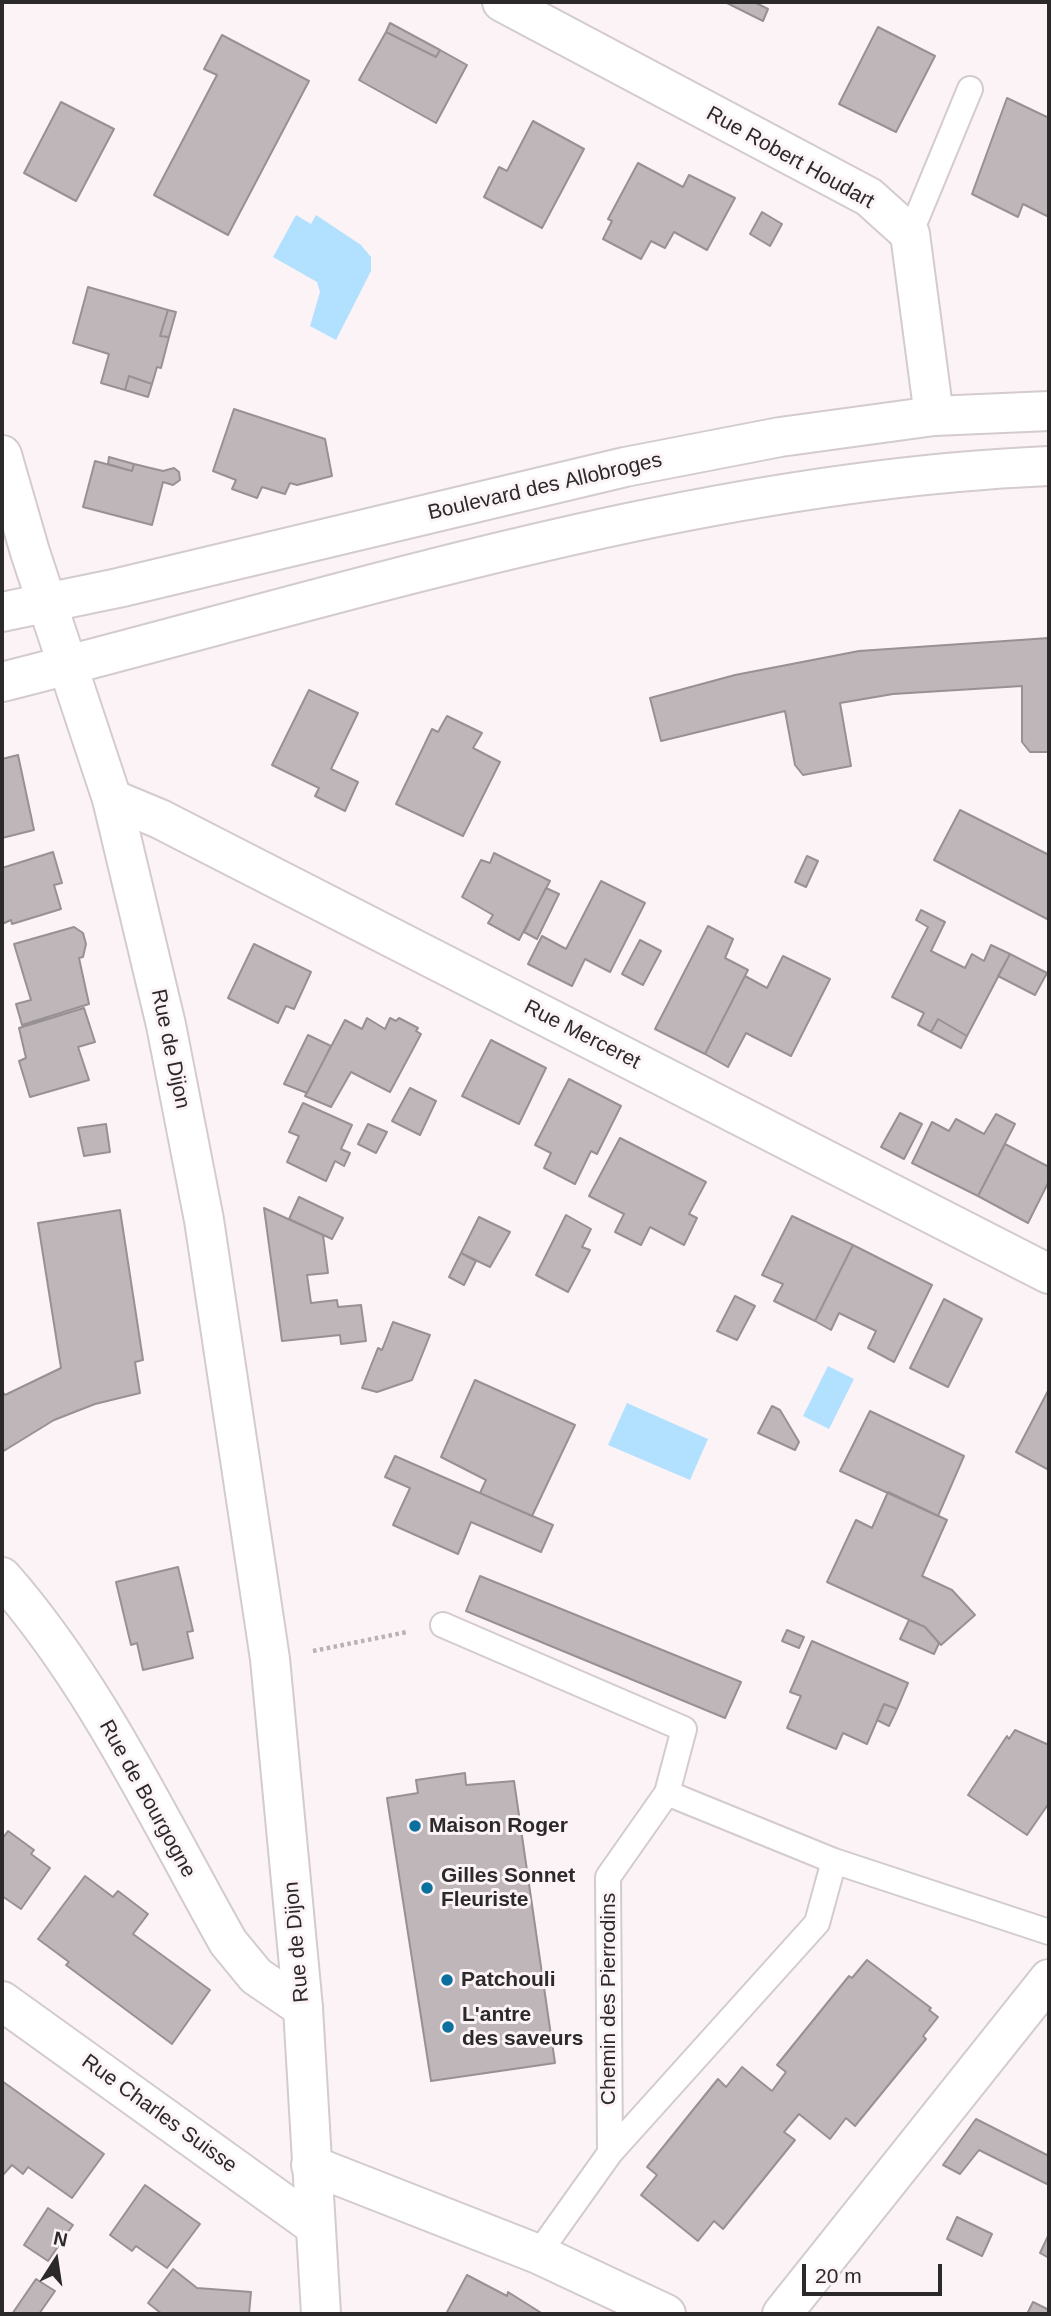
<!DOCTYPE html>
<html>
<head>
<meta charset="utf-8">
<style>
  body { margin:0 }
  #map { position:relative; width:1051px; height:2316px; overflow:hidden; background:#fbf3f5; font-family:Helvetica,sans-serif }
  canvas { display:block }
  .frame { position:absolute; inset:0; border:4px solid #2c292a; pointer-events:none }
  .north { position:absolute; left:21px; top:2225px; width:70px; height:70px; -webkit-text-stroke:5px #fbf3f5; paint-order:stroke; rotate:12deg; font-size:19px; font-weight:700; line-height:28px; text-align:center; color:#2c292a }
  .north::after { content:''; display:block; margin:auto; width:24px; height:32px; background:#2c292a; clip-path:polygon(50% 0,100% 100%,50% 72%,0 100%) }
  .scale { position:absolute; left:802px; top:2264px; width:140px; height:32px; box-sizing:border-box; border:4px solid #2c292a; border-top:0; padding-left:9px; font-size:21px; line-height:24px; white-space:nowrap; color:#2c292a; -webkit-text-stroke:5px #fbf3f5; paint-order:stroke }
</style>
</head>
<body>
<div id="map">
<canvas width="1051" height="2316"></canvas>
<div class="frame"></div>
<div class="north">N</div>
<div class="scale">20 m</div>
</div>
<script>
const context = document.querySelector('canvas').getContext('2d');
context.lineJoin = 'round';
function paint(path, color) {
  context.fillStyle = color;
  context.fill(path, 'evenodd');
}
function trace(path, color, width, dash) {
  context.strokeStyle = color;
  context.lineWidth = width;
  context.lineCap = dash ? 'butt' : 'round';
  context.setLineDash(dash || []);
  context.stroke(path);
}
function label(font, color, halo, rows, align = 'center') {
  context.font = font + ' Helvetica,sans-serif';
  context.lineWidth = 6;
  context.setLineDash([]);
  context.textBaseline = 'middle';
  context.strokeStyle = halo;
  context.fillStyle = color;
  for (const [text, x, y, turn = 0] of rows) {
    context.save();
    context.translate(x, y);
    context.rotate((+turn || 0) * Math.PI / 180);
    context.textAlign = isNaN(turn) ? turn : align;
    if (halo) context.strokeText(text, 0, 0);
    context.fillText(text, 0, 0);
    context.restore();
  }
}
paint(new Path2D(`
  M296,215L311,224L316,215L361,245L371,257V271L336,340L310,326L320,292L317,282L273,257Z
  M828,1366L854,1379L829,1429L803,1416Z
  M627,1403L708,1439L690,1480L608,1445Z`), '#b2e1ff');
const building = new Path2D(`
  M725,2H754L768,9L763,21Z
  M390,23L440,50L436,57L386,32Z
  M878,27L935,56L896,132L839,104Z
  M386,32L436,57L440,50L467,65L436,123L359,80Z
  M222,35L309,81L228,235L154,195L217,75L204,69Z
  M1007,98L1049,118V217L1023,204L1018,217L972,194Z
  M61,102L114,129L76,201L24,173Z
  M533,121L584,149L542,228L484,197L499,167L507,171Z
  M638,163L683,187L689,175L735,198L707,250L674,232L665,248L651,241L641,259L603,239L612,221L608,219Z
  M762,212L782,224L770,246L750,234Z
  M88,287L168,310L160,336L169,337L161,368L157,367L152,384L129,376L125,390L101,383L109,354L73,343Z
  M168,310L176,312L169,337L160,336Z
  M129,376L152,384L148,397L125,390Z
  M234,409L325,439L332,476L297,485L290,483L285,494L262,487L257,498L232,489L236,480L213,471Z
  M109,457L134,464L132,471L108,464Z
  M95,461L132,471L134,464L163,471L174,468L179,472L180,480L173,485L163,482L152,525L83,507Z
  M1049,638V752H1030L1022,742V686L893,694L840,703L851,766L803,775L795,765L785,711L661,741L650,698L735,675L859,651Z
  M309,690L358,713L331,769L358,782L345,811L315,796L319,788L272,765Z
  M447,716L482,733L473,748L500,762L463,836L396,804L432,729L438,732Z
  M18,755L34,830L2,838V759Z
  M960,810L1049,855V920L934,860Z
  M53,852L62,883L54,885L61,909L12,924L11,920L2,924V868Z
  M494,853L550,881L519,940L488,923L493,915L462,897L481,860L490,863Z
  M807,856L818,861L806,887L795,882Z
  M601,881L645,903L610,972L585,959L572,986L528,964L542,936L566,949Z
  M546,888L559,894L537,939L524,932Z
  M921,910L945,922L931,951L965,968L972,954L984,961L991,945L1010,954L967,1036L938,1019L931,1032L918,1025L924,1013L892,997L928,927L916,920Z
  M708,926L733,939L725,958L748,970L705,1054L655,1029Z
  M74,927L83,933L86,944L83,957L79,958L89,1004L22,1025L16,1004L31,1000L14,944Z
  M640,940L661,951L643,985L622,974Z
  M254,944L311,972L294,1009L286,1006L278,1023L228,998Z
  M1010,954L1047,973L1035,995L998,976Z
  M783,956L830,979L791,1056L746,1033L728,1067L705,1054L745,976L767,988Z
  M84,1008L95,1042L78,1047L89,1080L30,1097L19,1061L26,1058L19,1028Z
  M367,1018L385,1029L390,1018L396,1021L399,1018L418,1028L416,1031L421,1034L390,1092L351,1072L331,1107L305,1096L345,1020L362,1029Z
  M938,1019L967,1036L961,1048L931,1032Z
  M308,1035L331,1046L307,1093L284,1084Z
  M491,1040L546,1068L519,1124L462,1096Z
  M569,1079L621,1106L597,1154L591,1151L575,1184L544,1168L551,1153L535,1145Z
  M410,1088L436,1101L420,1135L392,1121Z
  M303,1103L352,1125L341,1149L350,1153L344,1166L335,1161L326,1181L287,1162L299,1136L289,1132Z
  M900,1113L922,1124L904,1159L881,1147Z
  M996,1114L1015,1124L978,1196L912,1163L932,1122L949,1131L956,1119L984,1134Z
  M106,1124L110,1152L84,1156L78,1128Z
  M368,1124L387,1132L376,1153L358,1144Z
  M620,1138L706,1182L689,1214L697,1218L684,1245L650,1227L641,1245L615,1232L624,1214L589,1196Z
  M1005,1144L1049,1167V1181L1028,1223L978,1196Z
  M299,1197L343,1218L332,1239L289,1219Z
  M264,1208L323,1235L328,1273L307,1275L311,1303L337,1300L338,1307L361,1305L366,1341L341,1344L340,1335L282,1341Z
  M120,1210L143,1360L135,1362L140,1393L95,1404L54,1420L2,1452V1391L5,1395L61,1368L38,1223Z
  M566,1215L591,1229L582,1247L590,1250L568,1292L536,1275Z
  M792,1216L853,1245L815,1321L774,1301L783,1284L762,1275Z
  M479,1217L510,1232L490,1267L461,1253Z
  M853,1245L932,1285L894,1362L868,1348L876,1331L839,1313L831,1330L815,1321Z
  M461,1253L476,1261L464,1285L449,1277Z
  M735,1296L755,1306L737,1340L717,1331Z
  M944,1299L982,1319L948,1387L910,1368Z
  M393,1322L430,1335L412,1380L377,1392L362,1388L378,1348L382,1350Z
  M475,1380L575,1425L532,1516L480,1493L486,1480L441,1457Z
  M1049,1389V1470L1016,1452Z
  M772,1406L780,1410L799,1442L795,1450L758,1433Z
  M870,1411L964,1456L938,1516L840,1471Z
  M395,1456L553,1525L541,1552L471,1522L458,1554L393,1525L410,1488L385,1477Z
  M888,1492L947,1520L922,1576L952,1590L975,1615L941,1645L925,1627L827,1582L856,1520L872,1528Z
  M178,1567L193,1631L187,1632L193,1658L143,1670L137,1643L131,1645L116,1582Z
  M480,1576L741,1682L725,1718L466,1611Z
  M909,1620L925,1627L939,1643L934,1654L900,1639Z
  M787,1630L804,1637L799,1648L782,1641Z
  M812,1641L908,1683L897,1709L884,1704L867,1744L843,1733L836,1749L787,1728L801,1696L790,1692Z
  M884,1704L897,1709L889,1726L877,1720Z
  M1015,1730L1049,1745V1803L1027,1835L968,1795L1007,1736L1009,1739Z
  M465,1773L466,1785L514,1781L555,2063L431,2081L387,1798L418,1793L416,1780Z
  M8,1831L34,1850L31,1854L50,1868L21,1909L2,1896V1839Z
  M85,1876L113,1897L118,1891L148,1914L133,1934L210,1990L172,2044L66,1965L69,1962L38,1939Z
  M867,1960L931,2008L929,2010L938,2017L923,2036L926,2039L855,2126L846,2118L830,2139L799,2114L784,2132L795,2140L723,2229L714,2221L698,2241L641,2195L657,2175L647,2167L718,2079L726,2087L742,2067L772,2091L786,2072L777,2065L849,1976L852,1978Z
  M2,2081L104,2154L72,2198L28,2167L23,2174L12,2165L2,2176Z
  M976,2119L1049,2156V2185L979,2150L960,2174L943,2165Z
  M145,2185L200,2224L167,2268L136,2246L132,2251L110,2235Z
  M48,2208L73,2225L48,2261L24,2245Z
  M957,2217L992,2234L982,2256L947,2239Z
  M1049,2234V2258L1040,2253Z
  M173,2269L197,2288L251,2292L249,2314H162L148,2303Z
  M467,2275L507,2296L508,2292L543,2314H446Z
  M36,2279L55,2291L39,2314H12Z
  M1033,2302L1049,2310V2314H1027Z`);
paint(building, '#beb6b8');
trace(building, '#989193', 2);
const service = new Path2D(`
  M910,234L970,89
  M443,1625L684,1729L667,1793L608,1877L610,2153L538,2254
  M667,1793L834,1861L1049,1932
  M610,2153L817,1923L834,1861`);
const minor = new Path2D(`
  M502,2L869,197L910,234L934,416
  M112,799L160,819L1049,1274
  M2,1577C96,1684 158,1818 228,1942L256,1976L303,2008
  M2,2001L315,2226
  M311,2165L538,2254L666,2314
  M782,2314L1049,1979`);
const tertiary = new Path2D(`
  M2,455L30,552L112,799L166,1025L204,1220L270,1659L303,2008L321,2314`);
const primary = new Path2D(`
  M2,612L118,588L625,467L780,437L934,416L1049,411
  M2,682C346,595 693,481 1049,466`);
trace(service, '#d3cbce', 28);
trace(minor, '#d3cbce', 42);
trace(tertiary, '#d3cbce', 42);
trace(primary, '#d3cbce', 42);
trace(new Path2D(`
  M313,1651L407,1632`), '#b8b2b3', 4.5, [3.5, 3.5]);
trace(service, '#fff', 24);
trace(minor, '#fff', 38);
trace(tertiary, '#fff', 38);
trace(primary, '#fff', 38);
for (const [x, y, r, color] of [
  [415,1826,7,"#0b709d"],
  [427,1888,7,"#0b709d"],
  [447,1980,7,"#0b709d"],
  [448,2027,7,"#0b709d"]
]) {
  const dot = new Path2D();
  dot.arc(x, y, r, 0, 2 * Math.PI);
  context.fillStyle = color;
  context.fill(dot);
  trace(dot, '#fbf3f5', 2.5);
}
label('21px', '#2c292a', '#fbf3f5', [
  ["Rue Robert Houdart",790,158,29],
  ["Boulevard des Allobroges",545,487,-13],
  ["Rue Merceret",582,1035,27],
  ["Rue de Dijon",170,1049,78],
  ["Rue de Bourgogne",147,1799,61],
  ["Rue de Dijon",297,1942,-95],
  ["Chemin des Pierrodins",609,1999,-90],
  ["Rue Charles Suisse",159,2114,36]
]);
label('bold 21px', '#2c292a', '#fbf3f5', [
  ["Maison Roger",429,1826],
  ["Gilles Sonnet",441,1876],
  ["Fleuriste",441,1900],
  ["Patchouli",461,1980],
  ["L'antre",462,2015],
  ["des saveurs",462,2039]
], 'left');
</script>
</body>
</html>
